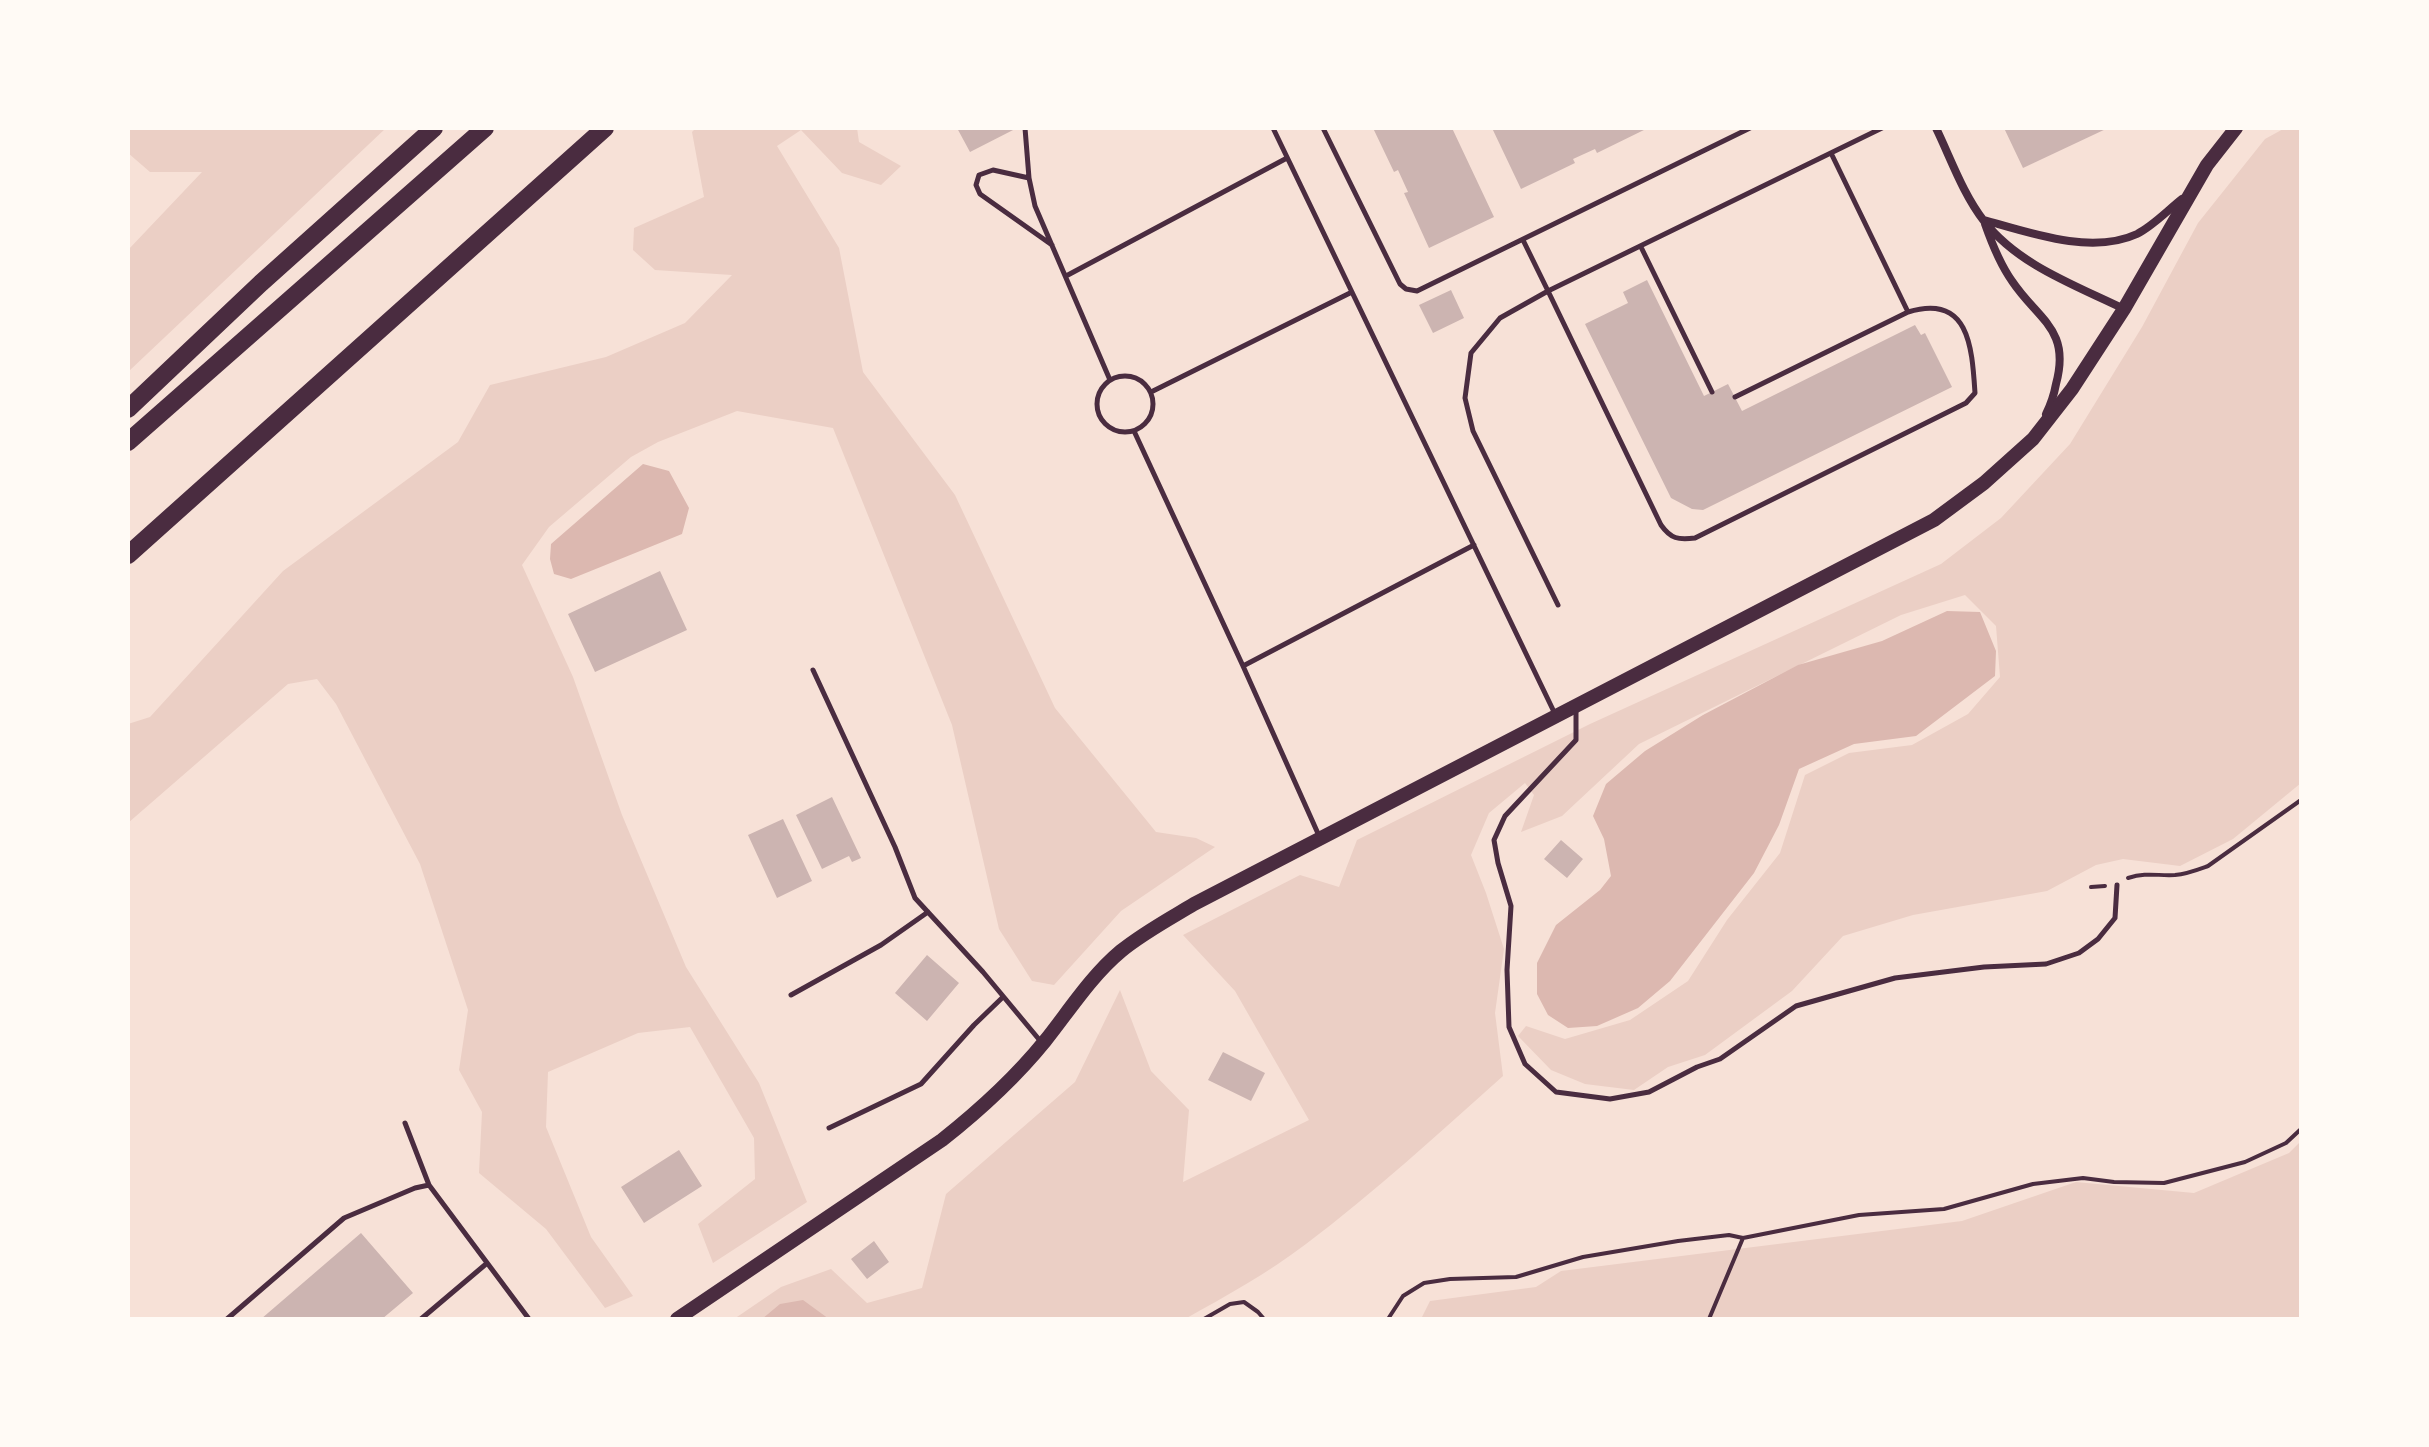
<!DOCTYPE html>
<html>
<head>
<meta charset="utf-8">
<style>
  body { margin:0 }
  #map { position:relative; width:2429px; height:1447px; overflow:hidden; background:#f7e1d7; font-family:Jost,sans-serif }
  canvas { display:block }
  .frame { position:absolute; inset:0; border:130px solid #fffaf5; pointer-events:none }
</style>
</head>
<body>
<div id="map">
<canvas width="2429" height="1447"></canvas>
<div class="frame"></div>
</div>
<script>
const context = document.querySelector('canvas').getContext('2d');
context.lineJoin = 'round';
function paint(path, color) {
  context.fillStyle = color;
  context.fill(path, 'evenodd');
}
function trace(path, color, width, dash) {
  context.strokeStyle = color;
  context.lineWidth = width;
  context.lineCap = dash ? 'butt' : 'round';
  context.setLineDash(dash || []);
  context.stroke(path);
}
paint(new Path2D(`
  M128,128H386L128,372V250L202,172H150L128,153Z
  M696,128H857L859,142L901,166L881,185L842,173L801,130L777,146L839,248L863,372L955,495L1055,708L1156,832L1196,838L1215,847L1121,911L1054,985L1032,981L999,929L952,725L833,428L737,411L658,442L631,457L549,527L522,565L573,677L622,815L686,967L759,1083L807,1202L713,1263L698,1224L755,1179L754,1138L690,1027L638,1033L548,1072L546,1127L591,1237L633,1296L605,1308L546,1229L479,1173L482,1112L459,1070L468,1010L420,864L336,704L317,679L288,684L128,823V724L150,717L283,571L458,442L490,385L606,357L685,323L732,275L655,270L633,250L634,228L704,197L692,132Z
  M2285,128H2301V783L2233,839L2180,866L2123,859L2096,865L2047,891L1913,915L1843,936L1792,991L1705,1055L1668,1067L1634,1090L1585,1084L1551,1070L1518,1036L1526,1026L1565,1039L1630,1020L1688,981L1727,920L1780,853L1805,775L1849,753L1912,745L1968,714L2000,677L1996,626L1965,595L1901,615L1639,744L1562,816L1521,832L1534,795L1525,783L1489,813L1471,855L1486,893L1504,949L1495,1013L1503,1076C1439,1133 1375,1192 1306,1244C1268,1273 1226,1296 1185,1319H734L781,1287L831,1269L867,1303L922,1288L946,1194L1075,1082L1120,990L1151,1071L1189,1110L1183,1182L1309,1120L1235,991L1183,935L1300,875L1339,887L1357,840L1590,724L1941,564L2001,518L2070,444L2142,327L2198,223L2265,139Z
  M2301,1141V1319H1421L1430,1301L1536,1287L1561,1271L1962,1221L2076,1182L2194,1193L2289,1153Z`), '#ebcfc5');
paint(new Path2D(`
  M643,464L669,471L689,508L682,534L571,579L554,574L550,559L551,544Z
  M1947,611L1980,612L1996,651L1995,676L1916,736L1854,744L1799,769L1779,825L1754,873L1670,981L1638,1008L1597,1026L1568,1028L1548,1015L1537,994V963L1556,925L1600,890L1611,876L1604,839L1593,816L1606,784L1645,751L1703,715L1798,665L1882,641Z
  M803,1300L829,1319H762L780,1304Z`), '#dcb8b0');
paint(new Path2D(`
  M957,128H1017L970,152Z
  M1373,128H1452L1494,217L1429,248L1404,193L1408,192L1398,170L1394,172Z
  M1492,128H1648L1597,153L1595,149L1573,159L1575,163L1521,189Z
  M2004,128H2108L2023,168Z
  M1647,280L1704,396L1728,384L1742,411L1915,325L1921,335L1925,333L1952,387L1703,510L1692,509L1671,498L1585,324L1628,303L1623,292Z
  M1451,290L1464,318L1433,333L1419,305Z
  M660,571L687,630L595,672L568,614Z
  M832,797L861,858L852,862L849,856L822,869L796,815Z
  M783,819L812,881L777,898L748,835Z
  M1561,840L1583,859L1567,878L1544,859Z
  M927,955L959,983L927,1021L895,993Z
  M1223,1052L1265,1073L1251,1101L1208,1080Z
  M679,1150L702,1186L644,1223L621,1187Z
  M361,1233L413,1293L382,1319H261Z
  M874,1241L889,1262L867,1279L851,1259Z`), '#ccb4b1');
trace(new Path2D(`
  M2128,878C2147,872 2157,876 2175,875C2187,874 2197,870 2208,866L2301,800
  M2091,887L2105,886
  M1204,1319L1230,1304L1244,1302L1258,1312L1264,1319
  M1388,1319L1403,1296L1424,1283L1450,1279L1516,1277L1583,1257L1678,1241L1729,1235L1743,1238L1859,1215L1944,1209L2033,1184L2083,1178L2114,1182L2164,1183L2245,1162L2286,1143L2301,1129
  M1709,1319L1743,1238`), '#4a2c40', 4);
trace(new Path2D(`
  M1025,128L1029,178L1035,206L1110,380
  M1273,128L1556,716
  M1323,128L1400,284L1406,289L1417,291L1750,128
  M1831,153L1908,312
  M1029,178L993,170L979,175L976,185L980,194L1052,245
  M1523,240L1548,291L1882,128
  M1641,247L1712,392
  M1066,276L1287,158
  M1097 404a28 28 0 1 1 56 0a28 28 0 1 1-56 0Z
  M1151,392L1352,292
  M1134,431L1243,666L1320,838
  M1558,605L1473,431L1465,398L1471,353L1500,318L1548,291L1661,525C1671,539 1678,540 1695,538L1966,403L1975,393C1972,347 1969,293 1908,312L1735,397
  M1243,666L1474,545
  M813,670L895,847L915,898L983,972L1042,1043
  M1576,708V740L1505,816L1494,840L1498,863L1511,906L1507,970L1509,1027L1525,1064L1556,1092L1610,1099L1649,1092L1697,1067L1720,1059L1796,1006L1895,978L1984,967L2046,964L2079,953L2098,939L2115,918L2117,885
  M791,995L881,945L928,912
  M405,1123L429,1185
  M829,1128L921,1084L974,1025L1003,997
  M227,1319L344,1218L415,1188L429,1185L529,1319
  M421,1319L486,1264`), '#4a2c40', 5);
trace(new Path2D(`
  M1936,128C1951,159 1963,194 1984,221C2018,265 2075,285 2124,309
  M1984,220C2030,233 2092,255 2137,234C2153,226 2168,210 2182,199
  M1985,224C1992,244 2000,264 2012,281C2038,320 2071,329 2056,384C2054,395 2051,404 2046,414`), '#4a2c40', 8);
trace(new Path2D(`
  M677,1319L942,1140C980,1110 1015,1078 1045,1041C1069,1011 1091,976 1121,951C1143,933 1169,919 1194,904L1934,520L1984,483L2033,439L2072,389L2124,309L2207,165L2236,128`), '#4a2c40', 14);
trace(new Path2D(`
  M128,409L261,283L434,128
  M128,442L485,128
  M128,555L605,128`), '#4a2c40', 18);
</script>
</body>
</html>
